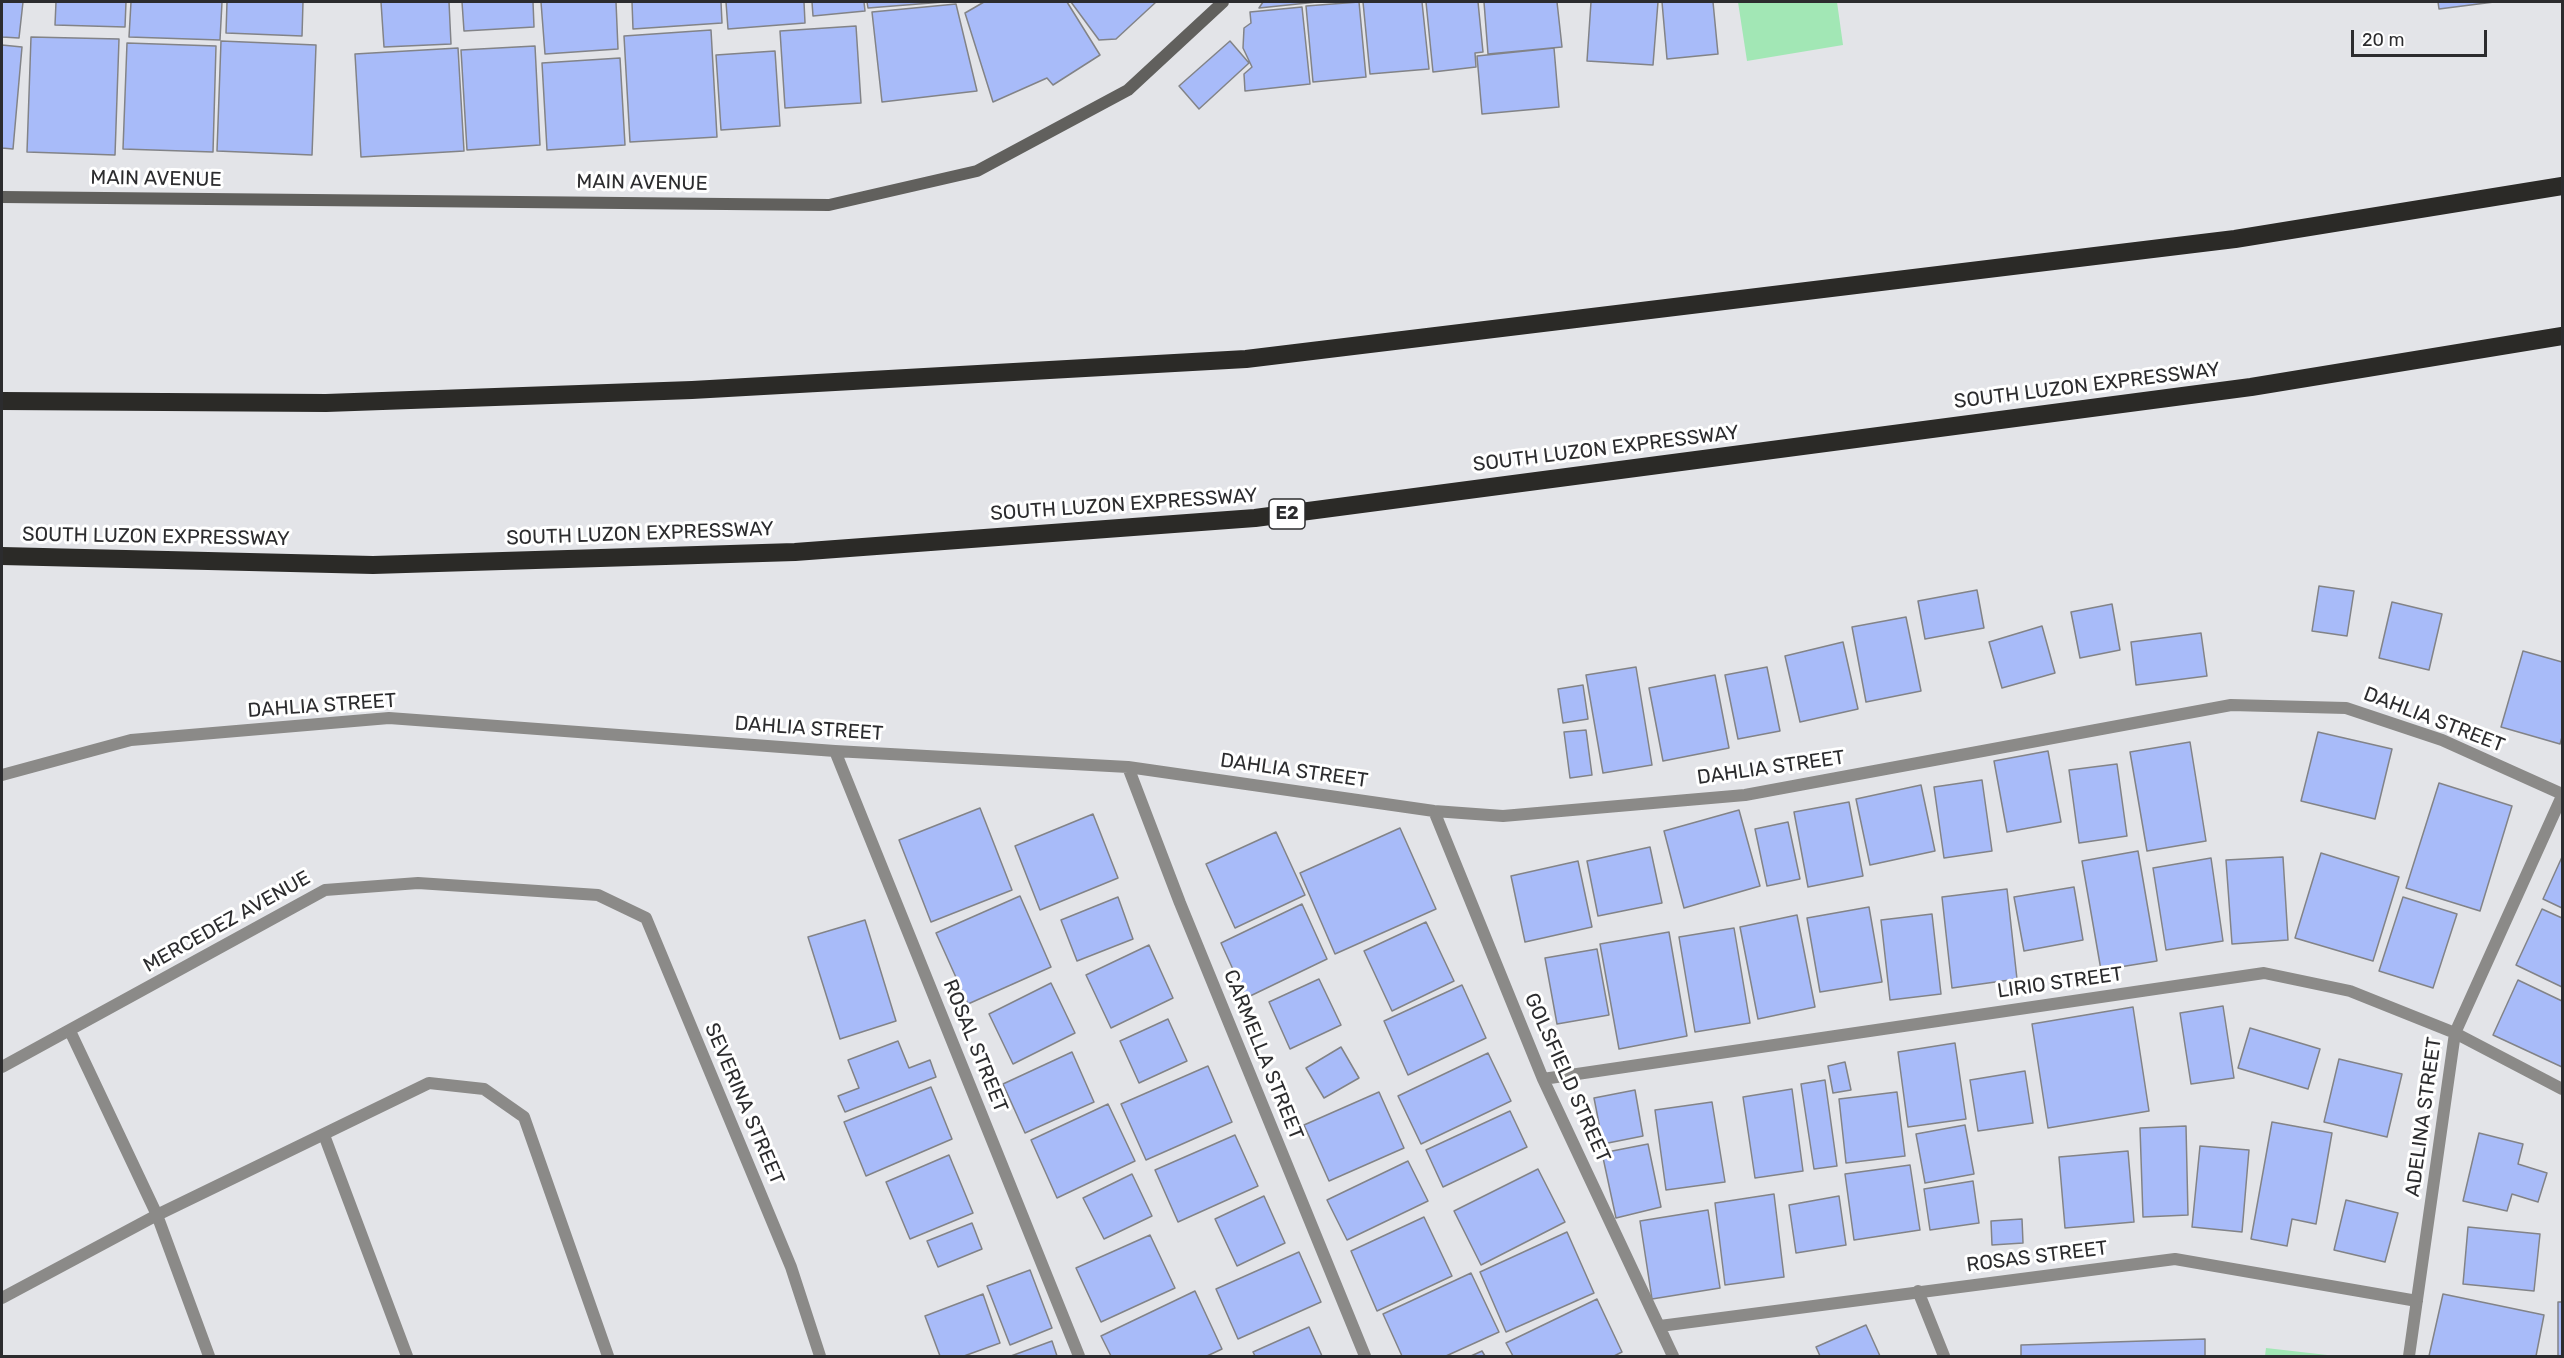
<!DOCTYPE html>
<html>
<head>
<meta charset="utf-8">
<style>
  body { margin:0 }
  #map { position:relative; width:2564px; height:1358px; overflow:hidden; background:#e3e4e8; font-family:Rubik,sans-serif }
  canvas { display:block }
  .frame { position:absolute; inset:0; border:3px solid #2c2c2e; pointer-events:none }
  .scale { position:absolute; left:2351px; top:30px; width:136px; height:27px; box-sizing:border-box; border:3px solid #2c2c2e; border-top:0; padding-left:8px; font-size:18px; line-height:21px; white-space:nowrap; color:#2c2c2e; -webkit-text-stroke:4px #fff; paint-order:stroke }
</style>
</head>
<body>
<div id="map">
<canvas width="2564" height="1358"></canvas>
<div class="frame"></div>
<div class="scale">20 m</div>
</div>
<script>
const context = document.querySelector('canvas').getContext('2d');
context.lineJoin = 'round';
function paint(path, color) {
  context.fillStyle = color;
  context.fill(path, 'evenodd');
}
function trace(path, color, width, dash) {
  context.strokeStyle = color;
  context.lineWidth = width;
  context.lineCap = dash ? 'butt' : 'round';
  context.setLineDash(dash || []);
  context.stroke(path);
}
function label(font, color, halo, rows, align = 'center') {
  context.font = font + ' Rubik,sans-serif';
  context.lineWidth = 6;
  context.setLineDash([]);
  context.textBaseline = 'middle';
  context.strokeStyle = halo;
  context.fillStyle = color;
  for (const [text, x, y, turn = 0] of rows) {
    context.save();
    context.translate(x, y);
    context.rotate((+turn || 0) * Math.PI / 180);
    context.textAlign = isNaN(turn) ? turn : align;
    if (halo) context.strokeText(text, 0, 0);
    context.fillText(text, 0, 0);
    context.restore();
  }
}
paint(new Path2D(`
  M1738,2H1837L1843,45L1747,61Z
  M2266,1348L2336,1356H2265Z`), '#a2e7b5');
const building = new Path2D(`
  M2,2H23L19,38L2,37Z
  M56,2H126L125,27L55,25Z
  M131,2H222L220,40L129,37Z
  M227,2H303L302,36L226,33Z
  M381,2H449L451,44L384,47Z
  M462,2H533L534,27L464,31Z
  M541,2H616L618,49L545,54Z
  M632,2H721L722,23L633,29Z
  M726,2H804L805,23L728,29Z
  M812,2H864L865,11L813,16Z
  M867,2H944L868,8Z
  M984,2H1067L1100,55L1053,85L1047,78L993,102L965,13Z
  M1071,2H1156L1116,39L1099,40Z
  M1263,2H1317L1259,8Z
  M1359,2L1366,77L1313,82L1306,6Z
  M1363,2H1422L1429,69L1370,74Z
  M1426,2H1478L1483,52L1475,53L1476,67L1433,72Z
  M1484,2H1557L1562,47L1488,54Z
  M1591,2H1658L1653,65L1587,61Z
  M1662,2H1713L1718,54L1667,59Z
  M2438,2H2494L2439,9Z
  M956,4L977,91L882,102L872,12Z
  M1302,7L1310,84L1245,91L1244,74L1252,67L1243,48L1244,28L1251,23L1250,12Z
  M856,26L861,103L785,108L780,31Z
  M711,30L717,137L630,142L624,36Z
  M31,37L119,39L115,155L27,152Z
  M221,41L316,45L312,155L217,151Z
  M1230,41L1249,63L1199,109L1179,86Z
  M127,43L216,46L213,152L123,149Z
  M2,45L22,47L13,149L2,148Z
  M535,46L540,145L467,150L461,50Z
  M458,48L464,151L361,157L355,54Z
  M1554,48L1559,107L1482,114L1477,56Z
  M775,51L780,126L721,130L716,55Z
  M620,58L625,145L547,150L542,63Z
  M2319,586L2354,591L2347,636L2312,631Z
  M1977,590L1984,628L1925,639L1918,601Z
  M2392,602L2442,614L2429,670L2379,658Z
  M2112,604L2120,650L2080,658L2071,612Z
  M1906,617L1921,691L1866,702L1852,627Z
  M2042,626L2055,673L2002,688L1989,642Z
  M2201,633L2207,676L2136,685L2131,642Z
  M1843,642L1858,709L1800,722L1785,656Z
  M2523,651L2562,662V737L2560,744L2501,727Z
  M1636,667L1652,765L1603,773L1586,675Z
  M1767,667L1780,731L1738,739L1725,675Z
  M1715,675L1729,748L1663,761L1649,688Z
  M1583,685L1588,719L1563,723L1558,689Z
  M1586,730L1592,775L1570,778L1564,732Z
  M2318,732L2392,749L2375,819L2301,801Z
  M2190,742L2206,841L2147,851L2130,752Z
  M2048,751L2061,822L2007,832L1994,761Z
  M2117,764L2127,836L2079,843L2069,770Z
  M1982,780L1992,851L1944,858L1934,787Z
  M2439,783L2512,806L2480,911L2406,888Z
  M1921,785L1935,851L1870,865L1856,799Z
  M1849,802L1863,876L1808,887L1794,812Z
  M980,808L1012,890L931,922L899,840Z
  M1739,810L1760,886L1684,908L1664,831Z
  M1093,814L1118,878L1040,910L1015,846Z
  M1788,822L1800,879L1767,886L1755,829Z
  M1400,828L1436,909L1335,954L1300,873Z
  M1276,832L1305,895L1235,928L1206,864Z
  M1650,847L1662,903L1598,916L1587,861Z
  M2138,851L2157,961L2101,970L2082,861Z
  M2321,853L2399,877L2373,961L2295,938Z
  M2283,857L2288,940L2232,944L2226,860Z
  M2562,857V908L2543,899Z
  M2211,858L2223,941L2166,950L2153,868Z
  M1578,861L1592,927L1525,942L1511,876Z
  M2074,887L2083,940L2024,951L2014,897Z
  M2007,889L2017,979L1952,988L1942,897Z
  M1020,896L1051,967L968,1004L936,933Z
  M1118,897L1133,939L1077,961L1061,920Z
  M2403,897L2457,914L2433,988L2379,971Z
  M1302,904L1327,959L1246,998L1221,943Z
  M1869,907L1882,982L1820,992L1807,918Z
  M2542,909L2562,918V987L2516,965Z
  M1932,914L1941,994L1890,1000L1881,920Z
  M1797,915L1815,1007L1758,1019L1740,927Z
  M865,920L896,1021L840,1039L808,937Z
  M1426,922L1454,981L1392,1011L1364,951Z
  M1734,928L1750,1023L1695,1032L1679,937Z
  M1669,932L1687,1036L1619,1049L1600,944Z
  M1149,945L1173,998L1111,1028L1086,975Z
  M1597,949L1609,1015L1557,1024L1545,958Z
  M1319,979L1341,1025L1290,1049L1269,1002Z
  M2518,980L2562,1001V1067L2493,1035Z
  M1051,983L1075,1033L1013,1064L989,1014Z
  M1462,985L1486,1038L1408,1075L1384,1021Z
  M2223,1006L2234,1078L2191,1084L2180,1013Z
  M2133,1007L2149,1111L2048,1128L2032,1024Z
  M1168,1019L1187,1061L1139,1083L1120,1041Z
  M2250,1028L2320,1049L2308,1089L2238,1068Z
  M898,1041L909,1068L930,1060L936,1077L845,1112L838,1096L859,1088L848,1060Z
  M1955,1043L1966,1119L1908,1127L1898,1052Z
  M1341,1047L1359,1078L1324,1098L1306,1068Z
  M1072,1052L1094,1102L1025,1133L1003,1084Z
  M1488,1053L1511,1101L1421,1144L1398,1096Z
  M2339,1059L2402,1074L2387,1137L2324,1122Z
  M1845,1062L1851,1090L1833,1093L1828,1066Z
  M1208,1066L1232,1122L1146,1160L1121,1104Z
  M2025,1071L2033,1123L1978,1131L1970,1080Z
  M1825,1080L1837,1166L1814,1169L1801,1084Z
  M931,1087L952,1139L866,1176L844,1122Z
  M1792,1089L1803,1171L1755,1178L1743,1097Z
  M1635,1090L1643,1136L1603,1144L1594,1098Z
  M1379,1092L1404,1148L1329,1181L1304,1125Z
  M1897,1092L1905,1156L1846,1163L1839,1099Z
  M1712,1102L1725,1182L1666,1190L1655,1110Z
  M1108,1104L1135,1161L1057,1198L1031,1140Z
  M1510,1111L1527,1147L1443,1187L1426,1150Z
  M2272,1122L2332,1133L2316,1224L2292,1219L2287,1246L2251,1239Z
  M1965,1125L1974,1174L1925,1183L1916,1134Z
  M2186,1126L2188,1215L2143,1217L2140,1128Z
  M2479,1133L2523,1144L2518,1164L2547,1173L2538,1202L2512,1194L2507,1211L2463,1201Z
  M1235,1135L1258,1186L1178,1222L1155,1170Z
  M1648,1144L1661,1207L1616,1218L1602,1153Z
  M2200,1146L2249,1150L2242,1232L2192,1227Z
  M2128,1151L2134,1222L2065,1228L2059,1157Z
  M949,1155L973,1213L910,1239L886,1182Z
  M1408,1161L1428,1201L1347,1240L1327,1200Z
  M1910,1165L1920,1230L1854,1240L1845,1174Z
  M1538,1169L1565,1222L1481,1265L1454,1211Z
  M1132,1174L1152,1216L1104,1239L1083,1198Z
  M1973,1181L1979,1223L1930,1230L1924,1189Z
  M1774,1194L1784,1277L1725,1285L1715,1203Z
  M1264,1196L1285,1243L1237,1266L1215,1219Z
  M1839,1196L1846,1245L1796,1253L1789,1205Z
  M2346,1200L2398,1213L2385,1262L2334,1250Z
  M1708,1210L1720,1288L1652,1299L1640,1221Z
  M1424,1217L1452,1276L1377,1311L1351,1251Z
  M2022,1219L2023,1243L1992,1245L1991,1221Z
  M972,1223L982,1249L938,1267L927,1241Z
  M2468,1227L2540,1234L2534,1291L2463,1284Z
  M1567,1232L1594,1293L1506,1332L1480,1272Z
  M1150,1235L1175,1288L1101,1322L1076,1268Z
  M1299,1252L1321,1302L1238,1339L1216,1289Z
  M1030,1270L1052,1328L1010,1345L987,1286Z
  M1471,1273L1499,1332L1446,1356H1402L1383,1314Z
  M1195,1291L1222,1349L1207,1356H1111L1101,1336Z
  M983,1294L1000,1343L964,1356H940L925,1316Z
  M2443,1294L2544,1315L2536,1356H2429Z
  M1597,1299L1622,1352L1614,1356H1513L1506,1343Z
  M2558,1302H2562V1356H2558Z
  M1866,1325L1880,1356H1820L1816,1347Z
  M1309,1327L1322,1356H1255L1253,1352Z
  M2205,1339V1356H2021V1345Z
  M1052,1341L1057,1356H1011Z
  M1482,1351L1485,1356H1471Z`);
paint(building, '#a8bbf9');
trace(building, '#828387', 1.5);
trace(new Path2D(`
  M835,751L1079,1356
  M1128,767L1180,903L1365,1356
  M2,775L131,740L389,718L835,751L1128,767L1434,811L1503,816L1745,795L2231,705L2346,708L2442,740L2562,794
  M1434,811L1543,1079L1673,1356
  M70,1031L157,1215L209,1356
  M2,1067L325,890L418,883L598,895L646,918L791,1267L820,1356
  M1543,1079L2264,973L2350,991L2455,1033L2562,1089
  M324,1135L407,1356
  M1918,1291L1944,1356
  M2,1298L157,1215L429,1083L484,1089L524,1117L608,1356
  M1660,1326L2175,1259L2417,1301
  M2409,1356L2455,1033L2562,796`), '#8b8a88', 12);
trace(new Path2D(`
  M2,197L829,205L977,171L1128,90L1223,2`), '#61605d', 12);
trace(new Path2D(`
  M2,401L326,403L692,390L1246,359L2235,239L2562,186
  M2,556L373,565L795,552L1255,518L2251,387L2562,336`), '#2b2a27', 18);
for (const [x, y, w] of [
  [1287,514,36]
]) {
  const box = new Path2D();
  box.roundRect(x - w / 2, y - 15, w, 30, 4.5);
  context.fillStyle = '#fff';
  context.fill(box);
  trace(box, '#2c2c2e', 1.5);
}
label('bold 18px', '#2c2c2e', null, [
  ["E2",1287,514]
]);
label('20px', '#2c2c2e', '#fff', [
  ["MAIN AVENUE",156,179,1],
  ["MAIN AVENUE",642,183,1],
  ["SOUTH LUZON EXPRESSWAY",2087,386,-7],
  ["SOUTH LUZON EXPRESSWAY",1606,449,-7],
  ["SOUTH LUZON EXPRESSWAY",1124,505,-4],
  ["SOUTH LUZON EXPRESSWAY",640,534,-2],
  ["SOUTH LUZON EXPRESSWAY",156,537,1],
  ["DAHLIA STREET",322,706,-4],
  ["DAHLIA STREET",2434,720,21],
  ["DAHLIA STREET",809,729,4],
  ["DAHLIA STREET",1771,768,-8],
  ["DAHLIA STREET",1294,771,8],
  ["MERCEDEZ AVENUE",227,922,-29],
  ["LIRIO STREET",2060,983,-8],
  ["ROSAL STREET",975,1046,68],
  ["CARMELLA STREET",1263,1055,68],
  ["GOLSFIELD STREET",1567,1078,66],
  ["SEVERINA STREET",744,1104,67],
  ["ADELINA STREET",2424,1117,-82],
  ["ROSAS STREET",2037,1257,-7]
]);
</script>
</body>
</html>
